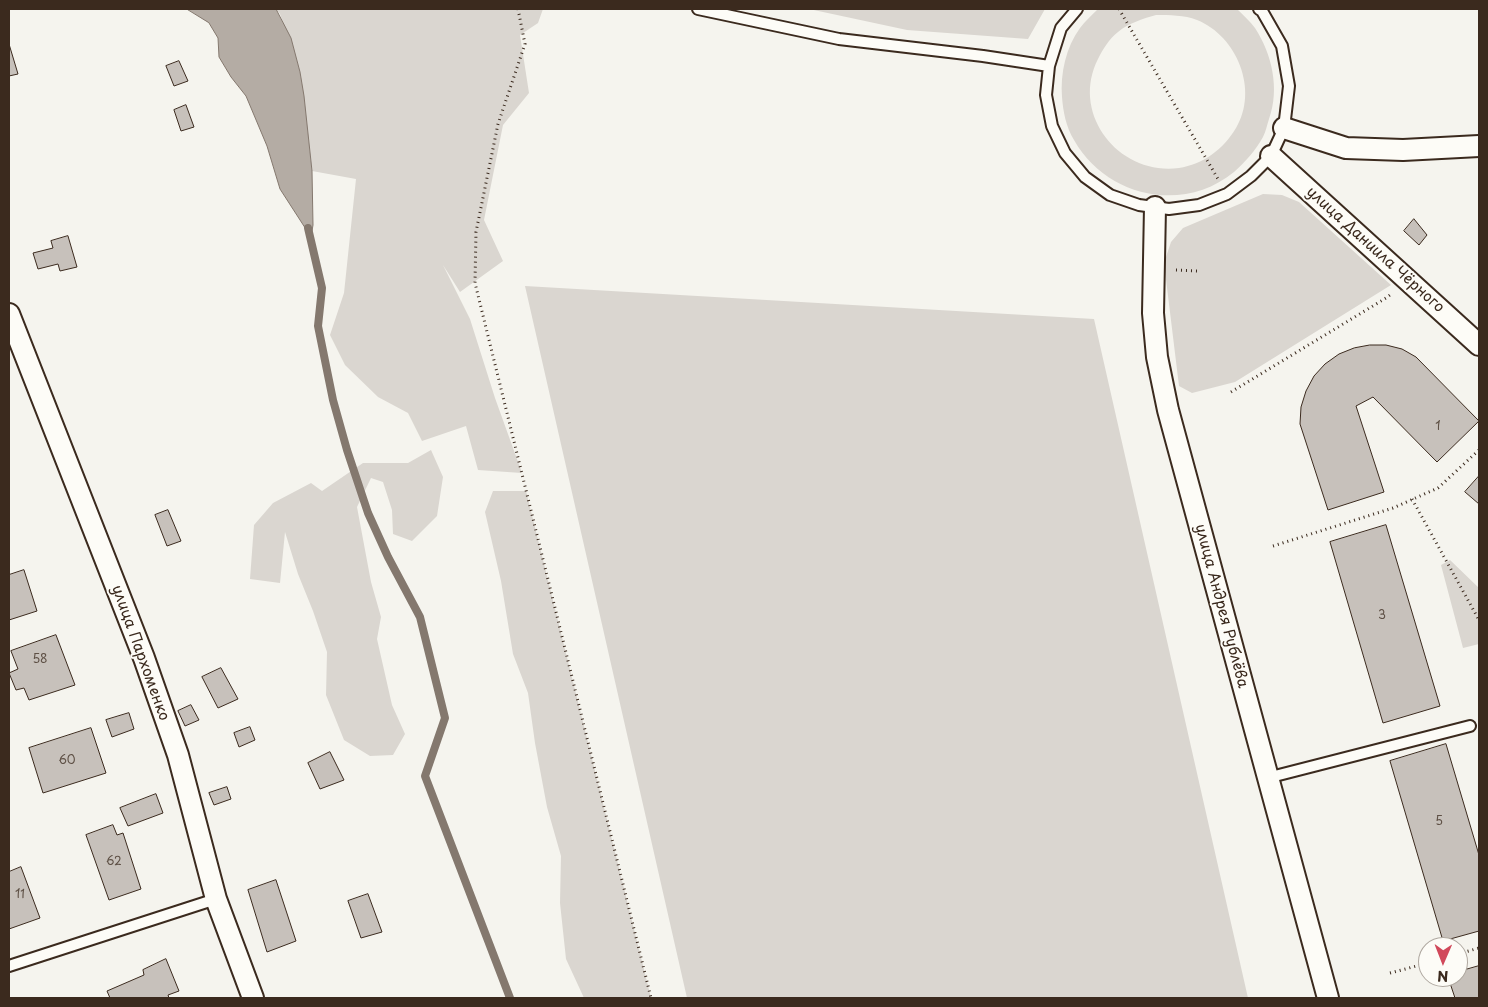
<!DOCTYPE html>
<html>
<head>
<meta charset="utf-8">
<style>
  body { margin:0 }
  #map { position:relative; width:1488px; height:1007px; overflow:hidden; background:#f5f4ee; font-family:"Playpen Sans",sans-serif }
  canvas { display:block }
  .frame { position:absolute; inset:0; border:10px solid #3b2a1e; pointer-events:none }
  .north { position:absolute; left:1418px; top:937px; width:50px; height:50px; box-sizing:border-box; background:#fdfcf7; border:1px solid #afa8a0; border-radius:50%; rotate:181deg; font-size:14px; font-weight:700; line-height:20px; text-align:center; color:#3b2a1e }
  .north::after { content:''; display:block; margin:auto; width:18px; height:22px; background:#d1495b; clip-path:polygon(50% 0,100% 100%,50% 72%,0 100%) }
</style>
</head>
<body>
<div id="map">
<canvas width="1488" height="1007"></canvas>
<div class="frame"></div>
<div class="north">N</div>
</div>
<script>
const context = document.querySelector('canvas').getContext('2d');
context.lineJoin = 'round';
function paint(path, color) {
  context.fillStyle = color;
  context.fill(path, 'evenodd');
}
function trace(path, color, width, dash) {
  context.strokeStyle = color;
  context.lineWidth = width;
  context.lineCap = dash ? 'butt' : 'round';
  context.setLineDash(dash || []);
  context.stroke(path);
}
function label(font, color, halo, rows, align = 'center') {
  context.font = font + ' "Playpen Sans",sans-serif';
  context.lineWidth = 4;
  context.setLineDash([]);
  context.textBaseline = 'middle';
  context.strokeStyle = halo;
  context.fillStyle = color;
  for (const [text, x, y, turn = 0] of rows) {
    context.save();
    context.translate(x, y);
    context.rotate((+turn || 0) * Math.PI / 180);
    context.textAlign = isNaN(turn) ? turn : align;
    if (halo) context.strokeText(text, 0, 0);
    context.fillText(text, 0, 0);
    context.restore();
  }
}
paint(new Path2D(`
  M276,9H543L538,23L520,35L529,93L503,125L484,220L503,261L460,292L443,265L470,319L495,398L522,473L478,470L466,426L422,441L408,413L378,397L345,365L330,335L344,293L356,179L312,171L300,72L280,14Z
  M809,9H1045L1028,39L907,30Z
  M1098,9H1237C1243,15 1250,21 1255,28C1272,54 1280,89 1269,119C1267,125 1266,131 1263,137C1256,150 1245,162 1234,172C1183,214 1106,197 1074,140C1066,127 1063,111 1062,97C1060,74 1066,47 1080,28C1085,21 1092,15 1098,9ZM1156,15C1170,15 1184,15 1197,20C1237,36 1259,90 1236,128C1223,150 1203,164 1179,168C1119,176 1070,114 1098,59C1103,49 1109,39 1118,32C1129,23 1142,19 1156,15Z
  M1263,194L1282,195L1299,202L1391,285L1235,382L1192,393L1179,386L1164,263L1171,242L1183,228Z
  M525,286L1094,319L1248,998H687Z
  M431,450L443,477L437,516L412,541L393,534L392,510L383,482L371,478L357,507L371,582L381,617L377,639L392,705L405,734L393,755L370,756L344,740L326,695L327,652L313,611L298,574L285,532L280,583L250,579L254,525L273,503L311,483L322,491L363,463H408Z
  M493,491H526L651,998H584L566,959L560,903L561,856L547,807L535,743L528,693L513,654L501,581L485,512Z
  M1450,560L1479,588V644L1463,648L1441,565Z`), '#dad6d0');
const water = new Path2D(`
  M187,9H276L291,38L300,72L304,96L312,171L313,225L311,237L280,189L267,146L246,96L231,77L219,57L218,38L209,23Z`);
paint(water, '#b4aca4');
trace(water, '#84786e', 1);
trace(new Path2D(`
  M308,228L322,288L318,326L333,400L347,450L368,513L388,557L420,617L445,718L425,776L510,998`), '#84786e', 8);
const building = new Path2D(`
  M9,44L18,74L9,76Z
  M179,61L188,81L174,86L166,66Z
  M186,105L194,127L181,131L174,110Z
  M1414,219L1427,235L1419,245L1404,231Z
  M68,236L77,267L60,271L58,264L38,269L33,253L53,248L51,241Z
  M1370,345H1386L1402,349L1416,357L1479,421L1437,462L1373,397L1356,406L1384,492L1328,510L1300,424L1301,407L1306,391L1314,376L1325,364L1339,354L1354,348Z
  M1479,476V504L1465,492Z
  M168,510L181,541L167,546L155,515Z
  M1386,525L1440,706L1383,723L1330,542Z
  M24,570L37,611L9,620V575Z
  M56,635L75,685L29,700L24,688L16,690L9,673L18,669L11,651Z
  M221,668L238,699L218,708L202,677Z
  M191,705L199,720L185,726L178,711Z
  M129,713L134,729L112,737L106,720Z
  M250,727L255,740L239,747L234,733Z
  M91,728L106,773L43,793L29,748Z
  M1446,744L1479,855V931L1443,941L1390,761Z
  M330,752L344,780L320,789L308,763Z
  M227,787L231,799L214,805L209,793Z
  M156,794L163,813L128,826L120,808Z
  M113,825L117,835L123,833L141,889L109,900L86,835Z
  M21,867L40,918L9,929V872Z
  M276,880L296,941L267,952L248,890Z
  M368,894L382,932L361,938L348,901Z
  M166,959L179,991L168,995L169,998H110L107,991L144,975L143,970Z
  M1479,966V998H1455L1448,977H1458V972Z`);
paint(building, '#c7c1bb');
trace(building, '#3b2a1e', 1);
const lane = new Path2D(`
  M698,9L839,39L983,56L1049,66
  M1077,9L1061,28L1049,66L1046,95L1052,126L1065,153L1085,177L1110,195L1139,205L1169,209L1199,205L1227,194L1251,176L1271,156L1284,128L1289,86L1282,46L1262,11L1259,9
  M1267,778L1470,726
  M9,966L216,899`);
const street = new Path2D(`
  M1284,128L1346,148L1403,150L1479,146
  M1271,156L1479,345
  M1155,207L1153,313L1157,357L1168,410L1328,998
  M9,314L144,658L178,755L216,899L253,998`);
trace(lane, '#3b2a1e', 14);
trace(street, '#3b2a1e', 24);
trace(new Path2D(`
  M518,9L525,44L498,124L476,232L475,283L651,998
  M1119,9L1218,179
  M1176,270L1198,271
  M1231,392L1386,298L1390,295
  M1412,499L1479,620
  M1273,546L1393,508L1438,488L1479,450
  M1458,954L1479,948
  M1390,973L1428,963`), '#3b2a1e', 3, [1, 4]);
trace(lane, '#fdfcf7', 10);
trace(street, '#fdfcf7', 20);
label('12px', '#5e5045', null, [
  ["1",1438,427],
  ["3",1382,616],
  ["58",40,660],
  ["60",67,761],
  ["5",1439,822],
  ["62",114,862],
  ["11",20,895]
]);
label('15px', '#3b2a1e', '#fdfcf7', [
  ["улица Даниила Чёрного",1375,250,42],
  ["улица Андрея Рублёва",1221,606,75],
  ["улица Пархоменко",140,653,70]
]);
</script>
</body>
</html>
